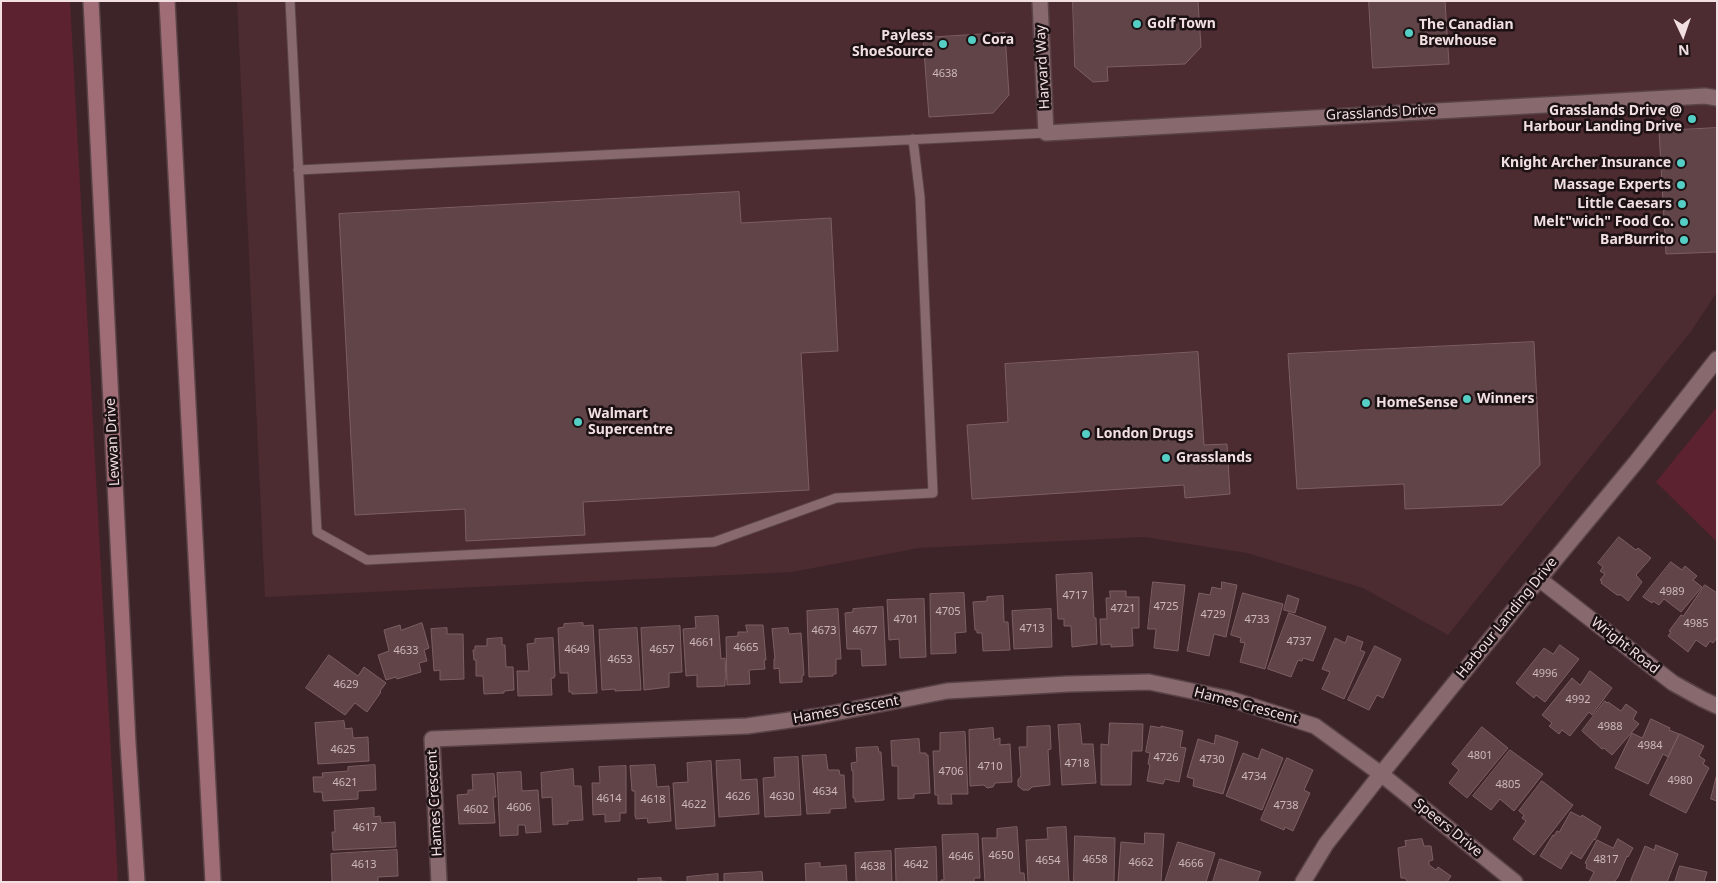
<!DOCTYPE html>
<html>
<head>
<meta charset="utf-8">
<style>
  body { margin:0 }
  #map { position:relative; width:1718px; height:883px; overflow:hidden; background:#3d2428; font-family:"Noto Sans",sans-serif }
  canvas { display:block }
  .frame { position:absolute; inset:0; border:2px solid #f1dfe1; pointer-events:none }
  .north { position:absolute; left:1658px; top:10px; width:50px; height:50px; -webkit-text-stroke:4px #1c1113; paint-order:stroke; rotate:177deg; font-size:14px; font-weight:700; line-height:20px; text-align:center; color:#f1dfe1 }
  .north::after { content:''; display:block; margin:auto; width:18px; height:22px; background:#f1dfe1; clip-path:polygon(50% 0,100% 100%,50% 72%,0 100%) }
</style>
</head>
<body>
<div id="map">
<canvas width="1718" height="883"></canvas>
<div class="frame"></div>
<div class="north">N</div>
</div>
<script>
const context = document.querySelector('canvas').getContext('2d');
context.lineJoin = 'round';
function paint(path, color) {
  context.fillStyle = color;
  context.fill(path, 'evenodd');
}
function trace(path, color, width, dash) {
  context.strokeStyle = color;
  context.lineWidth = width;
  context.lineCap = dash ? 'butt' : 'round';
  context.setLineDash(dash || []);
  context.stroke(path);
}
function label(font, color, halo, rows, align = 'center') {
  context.font = font + ' "Noto Sans",sans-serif';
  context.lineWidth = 5;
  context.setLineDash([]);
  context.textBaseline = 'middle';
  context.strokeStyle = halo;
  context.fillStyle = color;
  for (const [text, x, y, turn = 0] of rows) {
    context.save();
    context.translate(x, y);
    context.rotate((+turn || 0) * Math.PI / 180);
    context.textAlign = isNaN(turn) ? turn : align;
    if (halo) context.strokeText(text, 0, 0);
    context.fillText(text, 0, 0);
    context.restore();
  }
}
paint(new Path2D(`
  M237,1H1717V292L1692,330L1448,635L1363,588L1247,553L1144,537L919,548L792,572L265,597Z`), '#4c2b31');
paint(new Path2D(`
  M1,1H70L118,882H1Z
  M1717,407V542L1656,482Z`), '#5d222f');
const building = new Path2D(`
  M1073,1H1198L1201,47L1185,64L1107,67L1108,81L1093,82L1075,67Z
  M1369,1H1445L1449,64L1373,68Z
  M1005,33L1009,95L993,113L929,117L923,38Z
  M1717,128V252L1666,254L1659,131Z
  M739,192L741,223L831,218L838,351L801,353L809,490L583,502L585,535L466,541L465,509L355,515L339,214Z
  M1534,342L1540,465L1502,505L1405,509L1404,484L1297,489L1288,354Z
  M1198,352L1204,445L1227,444L1230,494L1185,498L1184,485L972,499L967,425L1008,422L1005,364Z
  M1619,537L1636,550L1638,548L1651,558L1636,575L1642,582L1628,601L1621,595H1617L1601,583L1602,581L1600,580L1605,574L1600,571L1603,567L1598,563Z
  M1671,562L1682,570L1685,566L1697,576L1693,580L1702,587L1681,612L1664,599L1659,605L1653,601L1652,603L1643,597Z
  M1092,573L1094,618H1096L1097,644L1072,647L1071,626H1064V619H1058L1056,575Z
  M1153,582L1185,585L1178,651L1154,648L1156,629H1148Z
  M1222,582L1237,585L1226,637L1214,634L1209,656L1187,651L1199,593L1210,595L1212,587L1221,589Z
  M1705,585L1717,593V638L1713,643L1710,641L1706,647L1696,640L1688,652L1668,636L1671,632L1669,631L1681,615L1683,616Z
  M1110,591H1126V597H1139V628H1132L1133,646L1111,647V644L1101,645L1100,619H1107L1106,598H1110Z
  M964,593L966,632L955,633L956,653L931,654L930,594Z
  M1243,593L1283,604L1265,669L1240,662L1245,643L1240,642L1241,638L1231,635Z
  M1288,595L1299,599L1295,613L1284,610Z
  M1003,596L1004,622H1008L1010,650L983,651L982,633H977V630H975L973,602L987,601V597Z
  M924,599L926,657L900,658L899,639L889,640L887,600Z
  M883,607L886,665L862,666L861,649H847L845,613L853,612V609Z
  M838,609L841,659H836V674H833V676L809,677L807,611Z
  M1051,609L1052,647L1014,649L1012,611Z
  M1289,613L1326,627L1313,661L1303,658L1302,661L1298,660L1291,677L1268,669Z
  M718,616L721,659L725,658L726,679H725V686L697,687V675L686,676L683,629L696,628L695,617Z
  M422,623L429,648L424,650L427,661L419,663L421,672L397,679L396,677L386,680L378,655L389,651L384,630L400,625L401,630Z
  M583,623V626L593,625L597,693L572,694V692H569L568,673H560L558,628L564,627V624Z
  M746,625H763L766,660H764L765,669L749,670L750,684L727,685L726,637L738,636V632H747Z
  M680,626L682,672L669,673V687L644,690L641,628Z
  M447,628V634H463L464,679L440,680V670L434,671L431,629Z
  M637,628L641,690L615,691V689L602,690L599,630Z
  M788,628L789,634L801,633L804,675L802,676V682L780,683L779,668L774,669V659H775L772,629Z
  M1348,636L1363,642L1360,650L1365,652L1344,699L1322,689L1330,672L1322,669L1335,638L1345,643Z
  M502,638V645H505L506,667H513L514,690L504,691V693L484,694L483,676H476V660H474L473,650H475V646H487V639Z
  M553,638L555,676L554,678H551L552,695L518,696L517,671H529L527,644L535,643V639Z
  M1560,645L1579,659L1545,702L1536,695L1534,698L1516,683L1544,648L1553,654Z
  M1375,646L1401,659L1383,698L1377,695L1369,710L1348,700Z
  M329,655L358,676L364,667L386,683L380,691L381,692L367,712L355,703L345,715L306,688Z
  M1590,671L1612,688L1592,715L1589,712L1570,736L1562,730L1559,734L1549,726L1552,723L1542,715L1572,678L1580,685Z
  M1605,701L1607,703L1608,702L1621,711L1626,704L1637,712L1633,719L1639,724L1612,755L1604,748L1602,749L1582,731Z
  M1651,719L1670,728L1669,730L1679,734L1668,757L1663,754L1648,784L1615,768L1632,733L1642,738Z
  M344,721L345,729L352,728L353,738L368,737L369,761L318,764L315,723Z
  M1110,723L1143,724L1142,751H1132L1131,785H1101V744L1108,745Z
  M1080,724L1082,744H1093L1096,783L1062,785L1058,725Z
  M1050,726L1051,749L1048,750L1050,785L1032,787L1029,790H1023L1018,786V780L1021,776L1019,747H1027V727Z
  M1151,726L1161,728V726L1183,731L1180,747L1186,748L1179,782L1165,779L1163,784L1147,781L1150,765L1148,764L1150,753L1146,752Z
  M1482,727L1508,748L1467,798L1449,783L1459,770L1452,764Z
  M993,728L994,740L1000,738V745L1010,744L1012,782L995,783L993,787L987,788L984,785L970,786L969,730Z
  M965,732L968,794H951L952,804H938V795H935L933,751H940V733Z
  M1680,734L1704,746L1699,756L1705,760L1703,764L1709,768L1686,813L1650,795Z
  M1216,735L1238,742L1223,794L1193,786L1194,779L1187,777L1198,739L1214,744Z
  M919,739L920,753H926V755H928L930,793L914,794V798L898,799V766H892L891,741Z
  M878,747L879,752H881L884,800L855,802V798H853V771H852L851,763L857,762L856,748Z
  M1262,749L1283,758L1262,810L1226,796L1243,753L1258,759Z
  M1510,750L1543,774L1514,811L1500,799L1491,810L1473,796Z
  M826,755L828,770H839L840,775H844L846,808L830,809V813L807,814L802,756Z
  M798,757L801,815L765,817L763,778L775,777L774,758Z
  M1287,758L1313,770L1304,790L1310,793L1293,831L1285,827L1284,830L1261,820Z
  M740,760L741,780L757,779L759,814L719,817L716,761Z
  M711,761L715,826L676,829L673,783L688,782L687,763Z
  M375,765L376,790L358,791V799L323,801L322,792H314L313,777H323L322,773L348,771V767Z
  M655,765L657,787L669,786L671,821L648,823L647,818L636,819L635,816V791H632L630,766Z
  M626,766V813H620V821L605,822V814L593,815L592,783H600L599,767Z
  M573,769L574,786H581L583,820L568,821V824L553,825L552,797L542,798L541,773Z
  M521,772L522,791L538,790L541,832L526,833L525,825H518V835L500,836L497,773Z
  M494,774L496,797H493L495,823L459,824L457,795L468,794V790H473L472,775Z
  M1717,774V801L1711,799Z
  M1542,781L1573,805L1534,855L1513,839L1526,821L1522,818L1524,815L1519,811Z
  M374,808V817L380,816L381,823L395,822L396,847L333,850L332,832H335L334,811Z
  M1571,812L1581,817L1582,815L1601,827L1595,840L1594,839L1581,859L1571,853L1572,851L1561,869L1540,856L1553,835L1554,836L1557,831L1559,832Z
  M1017,827L1020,873H1024L1025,882H985L982,838H997V829Z
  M1066,827L1069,882H1028L1026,840L1048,839L1047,828Z
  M1145,833L1164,834L1161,882H1118L1121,842L1144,844Z
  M978,834L980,878H974V882H941V880H944L942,835Z
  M1075,836L1115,838L1114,882H1074Z
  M1422,839L1424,846H1431L1433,860L1429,861V865L1436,870L1438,867L1451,876L1447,882H1408L1405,878H1401L1398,848L1406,846L1405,841Z
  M1618,839L1633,848L1628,857L1627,856L1618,877L1614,882H1589L1594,872L1586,868L1587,864L1585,863L1597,840L1613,848Z
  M1178,842L1215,853L1206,882H1165Z
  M1656,845L1678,854L1667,882H1630L1645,846L1654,850Z
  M936,847L937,882H896L895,849Z
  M397,850L398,876L378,877V882H332L331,854Z
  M891,851L892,882H856L855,853Z
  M1220,859L1261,872L1257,882H1213Z
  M820,863V867L846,865L847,882H806L805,864Z
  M1680,866L1707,872L1704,882H1675Z
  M762,872L763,882H724V874Z
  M718,874V882H687V877Z
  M661,878V881L673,882H638V879Z`);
paint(building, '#604448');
trace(building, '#7c5f63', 1);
const service = new Path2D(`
  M290,1L317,532L367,560L714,542L836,498L933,493L920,197L913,139
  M298,170L1046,133`);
const minor = new Path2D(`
  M1040,1L1046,133L1705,96L1717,98
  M1539,579L1673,683L1702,699L1717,706
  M439,882L432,739L747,726L819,716L947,691L1068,684L1149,682L1230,699L1315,726L1381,774L1515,882`);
const tertiary = new Path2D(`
  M1303,882L1326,844L1381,774L1539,579L1637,461L1717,359`);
const secondary = new Path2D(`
  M91,1L128,743L137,882
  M167,1L213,882`);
trace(service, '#594347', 11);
trace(minor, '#594347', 18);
trace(tertiary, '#594347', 18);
trace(secondary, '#594347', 18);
trace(service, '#87696e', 9);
trace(minor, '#87696e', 15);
trace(tertiary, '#87696e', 15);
trace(secondary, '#a06d76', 15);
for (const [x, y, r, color] of [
  [1137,24,5,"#55cec5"],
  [1409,33,5,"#55cec5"],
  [972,40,5,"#55cec5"],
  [943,44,5,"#55cec5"],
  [1692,119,5,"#55cec5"],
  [1681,163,5,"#55cec5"],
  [1681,185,5,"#55cec5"],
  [1682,204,5,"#55cec5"],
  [1684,222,5,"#55cec5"],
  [1684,240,5,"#55cec5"],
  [1467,399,5,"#55cec5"],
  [1366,403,5,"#55cec5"],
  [578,422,5,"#55cec5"],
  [1086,434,5,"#55cec5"],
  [1166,458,5,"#55cec5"]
]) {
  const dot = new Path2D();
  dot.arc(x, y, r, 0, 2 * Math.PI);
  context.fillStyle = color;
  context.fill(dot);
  trace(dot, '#1c1113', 2);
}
label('11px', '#cdb8bb', null, [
  ["4638",945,74],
  ["4989",1672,592],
  ["4717",1075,596],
  ["4725",1166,607],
  ["4721",1123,609],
  ["4705",948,612],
  ["4729",1213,615],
  ["4701",906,620],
  ["4733",1257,620],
  ["4985",1696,624],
  ["4713",1032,629],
  ["4673",824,631],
  ["4677",865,631],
  ["4737",1299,642],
  ["4661",702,643],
  ["4665",746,648],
  ["4649",577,650],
  ["4657",662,650],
  ["4633",406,651],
  ["4653",620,660],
  ["4996",1545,674],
  ["4629",346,685],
  ["4992",1578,700],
  ["4988",1610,727],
  ["4984",1650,746],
  ["4625",343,750],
  ["4801",1480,756],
  ["4726",1166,758],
  ["4730",1212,760],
  ["4718",1077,764],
  ["4710",990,767],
  ["4706",951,772],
  ["4734",1254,777],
  ["4980",1680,781],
  ["4621",345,783],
  ["4805",1508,785],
  ["4634",825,792],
  ["4626",738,797],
  ["4630",782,797],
  ["4614",609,799],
  ["4618",653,800],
  ["4622",694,805],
  ["4738",1286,806],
  ["4606",519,808],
  ["4602",476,810],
  ["4617",365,828],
  ["4650",1001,856],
  ["4646",961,857],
  ["4658",1095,860],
  ["4817",1606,860],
  ["4654",1048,861],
  ["4662",1141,863],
  ["4666",1191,864],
  ["4613",364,865],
  ["4642",916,865],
  ["4638",873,867]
]);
label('bold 14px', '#f1dfe1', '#1c1113', [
  ["Golf Town",1147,24],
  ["The Canadian",1419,25],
  ["Brewhouse",1419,41],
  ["Payless",933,36,"right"],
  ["ShoeSource",933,52,"right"],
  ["Cora",982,40],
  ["Grasslands Drive @",1682,111,"right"],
  ["Harbour Landing Drive",1682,127,"right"],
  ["Knight Archer Insurance",1671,163,"right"],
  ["Massage Experts",1671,185,"right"],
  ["Little Caesars",1672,204,"right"],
  ["Melt\"wich\" Food Co.",1674,222,"right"],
  ["BarBurrito",1674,240,"right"],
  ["Winners",1477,399],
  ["HomeSense",1376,403],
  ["Walmart",588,414],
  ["Supercentre",588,430],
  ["London Drugs",1096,434],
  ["Grasslands",1176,458]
], 'left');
label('14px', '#f1dfe1', '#1c1113', [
  ["Harvard Way",1043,67,-93],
  ["Grasslands Drive",1381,113,-3],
  ["Lewvan Drive",113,442,-93],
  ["Harbour Landing Drive",1507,618,-51],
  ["Wright Road",1625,646,38],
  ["Hames Crescent",1246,706,15],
  ["Hames Crescent",846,710,-10],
  ["Hames Crescent",435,803,-93],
  ["Speers Drive",1448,828,39]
]);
</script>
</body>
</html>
